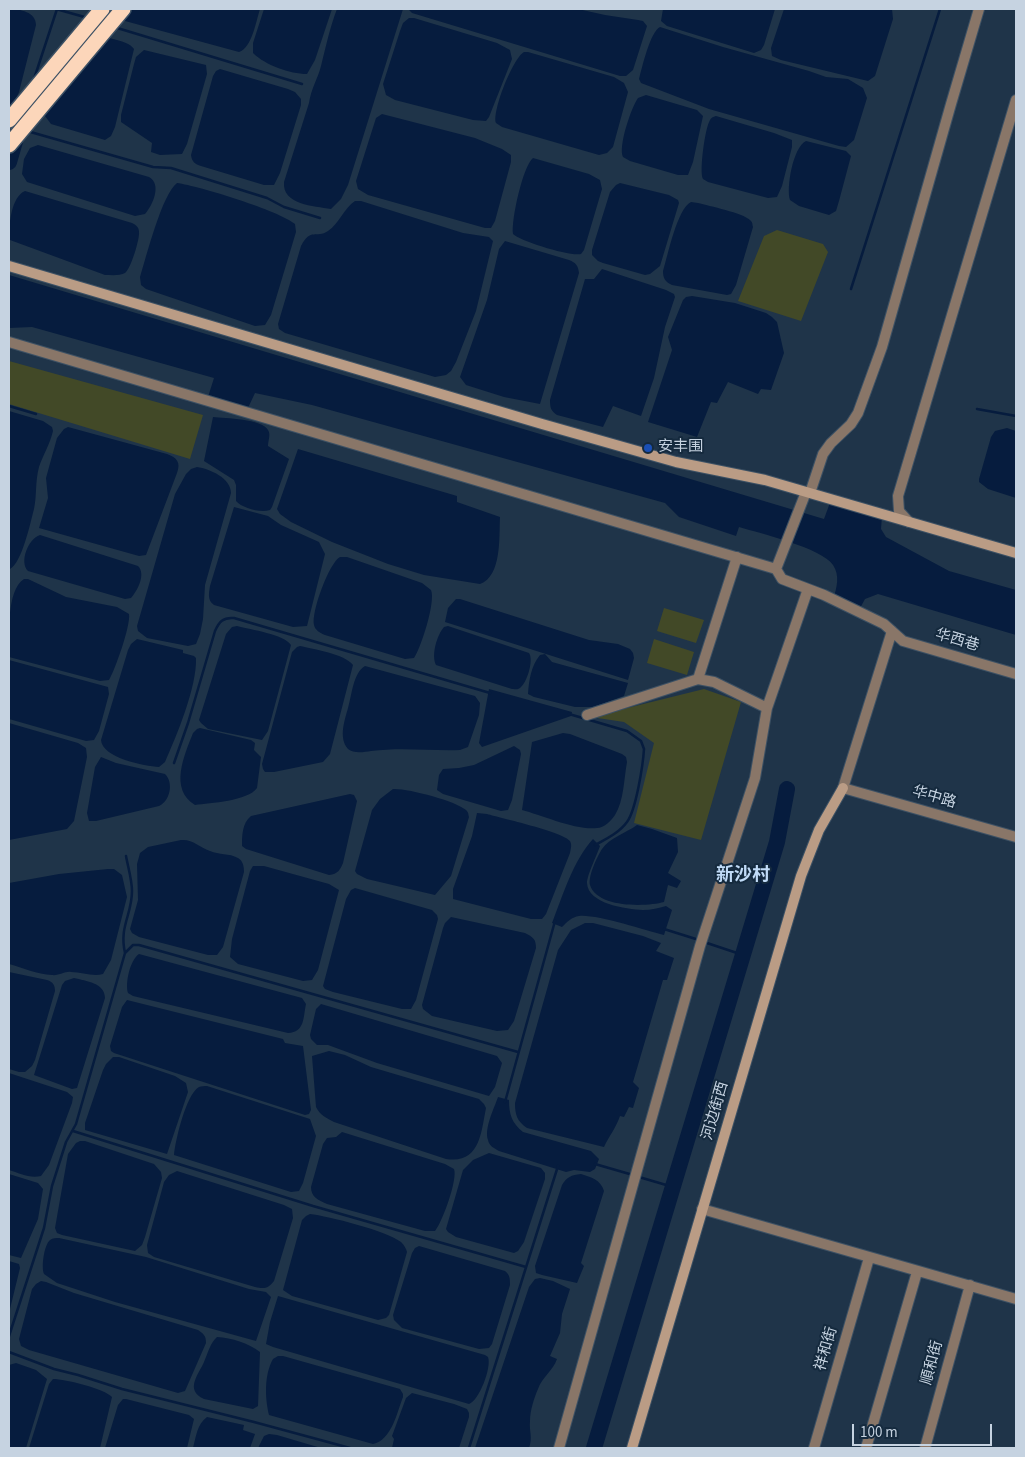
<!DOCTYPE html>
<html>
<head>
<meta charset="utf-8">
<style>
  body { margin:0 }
  #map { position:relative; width:1025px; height:1457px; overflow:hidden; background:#1f3449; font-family:"Source Sans 3",sans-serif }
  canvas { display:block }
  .frame { position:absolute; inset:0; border:10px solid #c6d3e1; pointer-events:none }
  .scale { position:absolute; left:852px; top:1424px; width:140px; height:22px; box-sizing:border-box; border:2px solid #c6d3e1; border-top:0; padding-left:6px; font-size:15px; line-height:18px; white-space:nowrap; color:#c6d3e1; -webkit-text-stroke:4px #152a3e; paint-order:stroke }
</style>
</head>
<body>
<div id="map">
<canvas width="1025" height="1457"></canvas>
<div class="frame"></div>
<div class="scale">100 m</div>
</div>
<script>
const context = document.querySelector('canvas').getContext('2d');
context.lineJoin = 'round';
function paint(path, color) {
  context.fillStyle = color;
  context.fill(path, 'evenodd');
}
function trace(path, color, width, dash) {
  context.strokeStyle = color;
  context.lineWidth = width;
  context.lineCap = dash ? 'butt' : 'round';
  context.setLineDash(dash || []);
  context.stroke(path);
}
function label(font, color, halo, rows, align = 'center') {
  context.font = font + ' "Source Sans 3","Noto Sans SC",sans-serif';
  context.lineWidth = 4;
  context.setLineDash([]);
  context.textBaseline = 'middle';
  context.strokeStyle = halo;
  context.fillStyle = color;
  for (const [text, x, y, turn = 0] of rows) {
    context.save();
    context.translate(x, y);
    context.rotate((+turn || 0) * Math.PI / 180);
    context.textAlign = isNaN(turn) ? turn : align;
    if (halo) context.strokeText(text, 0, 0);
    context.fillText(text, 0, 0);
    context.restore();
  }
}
paint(new Path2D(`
  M777,230L823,244L828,252L801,321L738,301L764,236Z
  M9,361L203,415L190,459L9,404Z
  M664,608L704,620L696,643L657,631Z
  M654,639L694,652L687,675L647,663Z
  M704,689L741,702L701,840L634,823L654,743L624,722L591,717Z`), '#424927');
paint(new Path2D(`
  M9,9C20,9 36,12 36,25L19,92L14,103L9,107Z
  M100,9H260C256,21 252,48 239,52L125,21Z
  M264,9H332L315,60L307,74C290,74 265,65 253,53V43Z
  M337,9H403L348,185L341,199L331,209C314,206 282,205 284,182L309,103C311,89 318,78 321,66C326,46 330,27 337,9Z
  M408,9H578L605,15L638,20L643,21L647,26L633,70L626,76H620L412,13Z
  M663,9H775L764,45L761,50L754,53L667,26L661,21Z
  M784,9H892L893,19L875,76L868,81L781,60L772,56L771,48Z
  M409,18H414L497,43L510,50L512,59L489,117L486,121L473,120L395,100L386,95L383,84L400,31L403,23Z
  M660,27L723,47L809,71L826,77L848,79L863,88L867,98L854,140L846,147L839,146L709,109L641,83L639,79C642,68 650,32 660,27Z
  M84,34C96,36 128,39 134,49L115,127L111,136L105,140L51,124L45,116V110Z
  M144,50L206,65L207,74L187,144L182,154L160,155L151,152L152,143L121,122V115L134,64L136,57Z
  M524,52H528L614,77L624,83L628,92L613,147L607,153L599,155L502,127L496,123C492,111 513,58 524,52Z
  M220,69L288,89L295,92L301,99V105L280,173L274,185H264L201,166C195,164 192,162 191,155L213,76L216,71Z
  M646,95L697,110L703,116L693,162L688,175H678L630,161L623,157C618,147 631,108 638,98Z
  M382,114L475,138L502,149L511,155V162L495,221L491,228H485L368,195L358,189L356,181L376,118Z
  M716,116L774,133L792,140V147L782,186L777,197L768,198L708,182L703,179C699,172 705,128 710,120C712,117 713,117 716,116Z
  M806,141L846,151L851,156L839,201L836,211L829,215L799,206L790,200C786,188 793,147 806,141Z
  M38,145L149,177C162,184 153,205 145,214L135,216L27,182L22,174L24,159L30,148Z
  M533,158L589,174L600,180L602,189L584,250L581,254C571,257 520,241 513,234C511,220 523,166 533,158Z
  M177,183C199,186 280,211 295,224L296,232L271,315L265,325L255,326L146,289L141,285L140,277C146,258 162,194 177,183Z
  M620,183L669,195L678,200L679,203L660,266L650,274L645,275L603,263L598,261L592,255V250L610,192L616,185Z
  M25,191L132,223C136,225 139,227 139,232C140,238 131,269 125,273C120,276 111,275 105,275L10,240L9,238C9,225 11,197 25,191Z
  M355,201H361L463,233L489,237L493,241L476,311L456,362L451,371L446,375L435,377L285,333L279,329L278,324L301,246C311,227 316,239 328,231C339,224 344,208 355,201Z
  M691,202L698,203C709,206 743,213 750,220C753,223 752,223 753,227L736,285L731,294L727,295L672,285C665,282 663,278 663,271C668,255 677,209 691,202Z
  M505,241L569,260C576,263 578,265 579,273L540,404L504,397L466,385L460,377L487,300L499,249Z
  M602,269L666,290L674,294L675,297L665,327L654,378L641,416L613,406L603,427L557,415C551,411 550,408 550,400L585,279H594Z
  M9,275L824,519L831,500L882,516L881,529L886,537L949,571L1016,590V635L878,594L865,599L859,610L833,599C837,588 840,575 833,565C822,548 759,533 739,527L736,536L679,517L665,503L312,405L255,393L247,410L208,397L214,378L32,327L9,328Z
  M692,296L735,303L766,313L772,317L777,322L784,353L771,390L761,389L758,394L728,382L717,403L711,402L697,437L648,422L672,350L668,337L683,300L686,297Z
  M9,411L43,421L52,427L53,431C50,444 43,455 39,467C35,482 37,495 34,509C30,524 22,562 10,569Z
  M213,417C225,418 262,419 268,430C271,434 268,441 268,446L289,459L272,507L270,510C260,513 242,508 236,501V485L234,480L204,461Z
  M68,427L167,454C177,458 181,462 177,473L146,555L139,556L39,528L48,498L46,478L57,438L64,429Z
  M1007,428L1016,431V498L988,489L979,482V479L991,437L995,431Z
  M298,449L457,496V502L500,517C499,537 502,576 480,584L424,575L388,564L332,542L291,522L280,514L277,509Z
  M197,467C210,469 231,478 231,493L205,585L203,619L200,634L196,644L188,646L147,638L138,631L137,626L175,494L186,474L191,469Z
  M234,507L268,516L281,525L319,542L325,554L307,626L293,627L214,605C207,600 209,593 210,586Z
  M40,535L138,566C146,574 138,590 131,598L125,599L28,571C19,562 28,539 40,535Z
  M340,557H347L422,583L431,590C436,601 421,648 414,658L405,659L325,635C320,633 315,630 314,625C311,612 329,563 340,557Z
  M24,579H28L66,597L117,607L129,614C131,625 115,670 109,680L100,681L9,657C9,639 6,590 24,579Z
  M456,599H460L589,640L618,644L630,649L633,653L634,658L628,680L445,622L448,608Z
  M237,626C251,630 284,634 291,645L268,731L262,740L208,729L201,723L199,720L226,634L232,627Z
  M448,626L529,653C534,660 527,683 520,688C517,690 516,689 512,689L436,665C431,655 437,635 444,627Z
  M137,639L183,650V653L194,656L196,658C197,687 177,735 165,762L159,767C145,766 102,758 101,740L128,650L131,644Z
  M300,646C313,649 345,654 353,665L330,754L323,762L274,772H265L263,769L262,764L292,652L297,647Z
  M545,654L552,662L628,683L624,696L593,707H575L534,697L528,694C529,680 531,666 540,655Z
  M9,660L108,687L109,694L99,731L94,740L86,741L9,719Z
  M365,666L475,696L480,703L479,715L468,747L460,750C430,751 401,747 371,751C364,752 354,754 348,749C338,738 345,719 348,708C352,695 353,673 365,666Z
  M489,689L572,712L571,716L482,747L479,743Z
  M9,723L78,743L86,748L87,757L74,821L67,829L9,840Z
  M200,728L251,740L255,743L254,750L261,757L257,788C248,801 210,803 195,805C169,789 184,756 193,733L197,729Z
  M563,733L570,734L622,754L626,757L627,762C624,778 624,801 615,815C611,821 604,828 597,828C578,831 541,815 522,810L532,742Z
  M514,746L520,750L521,754L512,800L508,810L501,811L443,794L437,790L439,775L443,769L459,768L474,765Z
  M101,757L116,763L165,774C174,783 170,801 159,806L96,821H89L87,813L95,767Z
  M393,789C407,788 456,801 466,810C469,813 468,814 469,817L451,876L435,895L367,879L357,874L355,871L372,810L380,799Z
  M350,794L354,795L357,801L343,863C340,870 338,874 329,875L246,849L242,846C242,836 242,823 251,816Z
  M477,813L487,814C501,818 563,832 570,841C572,845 571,848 570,853L546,914L542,919H531L453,899V889L472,836Z
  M637,825L652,829L677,838L678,852L668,873L681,881L677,888L668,885L664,902C646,907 597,908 590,885C588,876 597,857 602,849C609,838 626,833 637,825Z
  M593,839L600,846C597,855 587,875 587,883C588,904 626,909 643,910C651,910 659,908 666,906L672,910L664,935C644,930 596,914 579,916C572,917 567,922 562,927L552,923C563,895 573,861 593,839Z
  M181,840C193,839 199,847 210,851C219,855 229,853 238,858C243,861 244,866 244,872L223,947L217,955H208L139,937L132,933L130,929L138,900L137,864L140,853L148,847Z
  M253,866H264L329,884L339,890L318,970L312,980L303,981L238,964L230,957L232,939L250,871Z
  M108,869H114L122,875L127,897L111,960L103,974C93,977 82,972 71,972C65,971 59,976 52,975C37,974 23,968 9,964V883L59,874Z
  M355,888L432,910L437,915L438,919L416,1000L411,1009H402L333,992L325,989L323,986L346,899L351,890Z
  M451,917L525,933C533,937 536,939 536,948L514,1021L508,1030L497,1031L432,1016L423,1009L422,1005L443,928L445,923Z
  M585,923H593L643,936L661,943L656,951L674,958L667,980H663L633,1082L639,1088L633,1108L629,1107L624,1117L620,1116C616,1128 609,1136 604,1147L527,1128C517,1121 515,1115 515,1103L558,950L571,930Z
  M139,954L302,998L306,1004C303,1018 305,1032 288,1033L133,996L128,993C125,983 130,960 139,954Z
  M9,972L47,980C53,982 55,985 55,991L35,1060L32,1066L25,1072H19L9,1069Z
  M74,978C86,981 105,983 105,998L77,1088L72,1089L34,1075L62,985L65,981Z
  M127,1000L283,1039L285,1043L303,1046L311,1110L309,1114L305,1115L114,1053L111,1051L110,1046L122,1007Z
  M321,1004L497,1056L502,1063L495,1087L489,1096L377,1063L328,1045H317L311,1039L310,1035L316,1009Z
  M329,1051L345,1055L371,1067L479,1099L484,1104L486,1108C481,1133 480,1164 446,1159L334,1122C326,1118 320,1115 316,1107L312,1056Z
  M113,1057H119L175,1076L186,1083L188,1092L167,1154L85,1130V1123L103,1070L106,1064Z
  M9,1073L67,1092L73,1097L72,1103L49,1165L41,1176C30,1179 19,1173 9,1170Z
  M207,1086L310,1119L316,1136L303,1183L299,1191L291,1192L174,1155C175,1142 186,1094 199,1087C201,1086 205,1086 207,1086Z
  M498,1097L509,1100C509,1115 512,1123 523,1132L591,1151L599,1159L595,1169L590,1172L574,1170L566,1172L499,1151C494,1148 489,1146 488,1140C484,1128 494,1109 498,1097Z
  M342,1132L445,1164L454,1169C458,1179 442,1223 435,1231H425L327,1204C318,1200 311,1197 311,1187L323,1144L327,1138L336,1137Z
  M80,1141H85L154,1164L161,1172L162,1178L145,1237L142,1245L135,1251L62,1235L57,1233L55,1228L68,1154L76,1143Z
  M489,1153L541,1168L545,1173V1179L524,1242L518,1251L514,1253L456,1237L448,1232L446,1229L463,1170L473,1160Z
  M177,1171L284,1205L292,1209L293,1218L274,1281C268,1289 264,1289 255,1287L154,1257L148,1253L147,1245L164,1182L169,1175Z
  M9,1174L38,1183L43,1189L38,1219L21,1258L9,1255Z
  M581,1174C591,1177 601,1180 604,1191L581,1263L584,1266L577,1283L542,1275L536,1273L535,1266L562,1185C567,1177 571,1175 581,1174Z
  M310,1214C328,1216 387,1231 401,1242C404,1245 406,1248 407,1252L389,1315L386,1318L378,1320L292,1296L283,1290L302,1220L306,1216Z
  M59,1238L146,1257L249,1289L266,1292L271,1297L256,1341L115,1302L57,1283L44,1274C41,1267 44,1245 50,1240C53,1238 56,1238 59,1238Z
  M419,1246L505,1271C510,1275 510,1279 510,1285L492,1344L489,1348L479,1349L402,1328L394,1320L393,1315L412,1253L415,1248Z
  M9,1261L19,1264L20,1268L9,1313Z
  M540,1278L553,1281L570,1289L562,1314L560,1333L550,1356L557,1359C553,1371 542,1377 538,1389C534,1398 530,1411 530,1421C529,1432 533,1437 529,1448H475L529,1287L535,1279Z
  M41,1281L46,1282L74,1293L198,1330C204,1334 206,1336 206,1343L185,1391L178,1393L29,1350L21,1346L19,1339L32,1289L36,1284Z
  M278,1296L485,1355L488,1357C492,1367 479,1401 469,1404L273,1347L266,1344L270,1322Z
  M217,1337C232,1338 248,1343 260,1352L258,1406L253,1409L204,1399C184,1390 199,1374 204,1362C208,1353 210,1343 217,1337Z
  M278,1356H283L400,1389L403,1394V1397C397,1412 392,1440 373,1444L269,1415C265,1398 264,1375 273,1359Z
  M16,1363L36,1370L47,1379L26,1448H9V1365Z
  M53,1379C65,1379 105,1389 112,1397L100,1448H29L49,1384Z
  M412,1393L454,1404L467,1409L469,1413V1417L459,1448H392L394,1439L392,1436L406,1398Z
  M123,1399H126L189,1415L194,1419L187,1448H105L118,1405Z
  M207,1417L244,1425L243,1430L255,1434L250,1448H193C196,1437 197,1424 207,1417Z
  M269,1434L277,1435L321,1448H258L264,1436Z`), '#061c3e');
trace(new Path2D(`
  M56,9L88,18
  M114,27L302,84
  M34,79L57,9
  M27,131L153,167L171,168L267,198L284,207L320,218
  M851,289L940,9
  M9,406L36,414
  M977,409L1016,416
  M569,714L627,731L641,741L644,749C643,765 636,810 627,822C619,833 606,839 595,845
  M174,763L188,723L215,631C219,622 223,617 234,618L490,693
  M664,929L699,940
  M704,942L743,955
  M125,953C119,926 132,915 132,891C132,880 128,867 126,856
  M505,1102L555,921
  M73,1131L313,1206L526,1267
  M595,1164L633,1175
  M639,1177L673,1187
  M9,1336L44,1228L52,1186L66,1142L76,1124L125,953L133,945H139L518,1052
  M9,1352L54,1369L78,1375L122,1389L254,1422L350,1448
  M469,1448L558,1166`), '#061c3e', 2.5);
trace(new Path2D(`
  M9,162L18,131
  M594,1448L777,842L787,789`), '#061c3e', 16);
const street = new Path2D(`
  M9,342L776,569
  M806,492L776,569L782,579L824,595L884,624L903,641L1016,674
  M810,493L823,454L831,443L851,424L858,413L882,347L951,104L979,9
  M909,522L899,511L898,496L1016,100
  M892,631L843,788L1016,837
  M698,679L714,682L767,708
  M587,715L698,679L737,557
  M702,1209L1016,1299
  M559,1448L700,946L755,778L767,708L808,589
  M814,1448L869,1258
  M866,1448L917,1272
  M925,1448L970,1285`);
const secondary = new Path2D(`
  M9,266L542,424L676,462L765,480L1016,553
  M632,1448L801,876L819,830L843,788`);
const highway = new Path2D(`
  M9,120L102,9
  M9,145L123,9`);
trace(street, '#3d5164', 12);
trace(secondary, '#3d5164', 12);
trace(highway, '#3d5164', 18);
trace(street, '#897668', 10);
trace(secondary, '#ba9c85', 10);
trace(highway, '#fcd6ba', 15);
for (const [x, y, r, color] of [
  [648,448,5,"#1a4fb4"]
]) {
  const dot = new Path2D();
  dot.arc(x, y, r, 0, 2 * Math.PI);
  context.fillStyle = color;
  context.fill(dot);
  trace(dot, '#152a3e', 2);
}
label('15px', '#c6d3e1', '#152a3e', [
  ["安丰围",658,448]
], 'left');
label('15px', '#c6d3e1', '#152a3e', [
  ["华西巷",957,641,16],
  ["华中路",934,798,16],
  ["河边街西",716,1111,-74],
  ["祥和街",827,1349,-74],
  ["順和街",933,1363,-75]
]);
label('bold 18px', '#c1dbf7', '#152a3e', [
  ["新沙村",743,876]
]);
</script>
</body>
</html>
